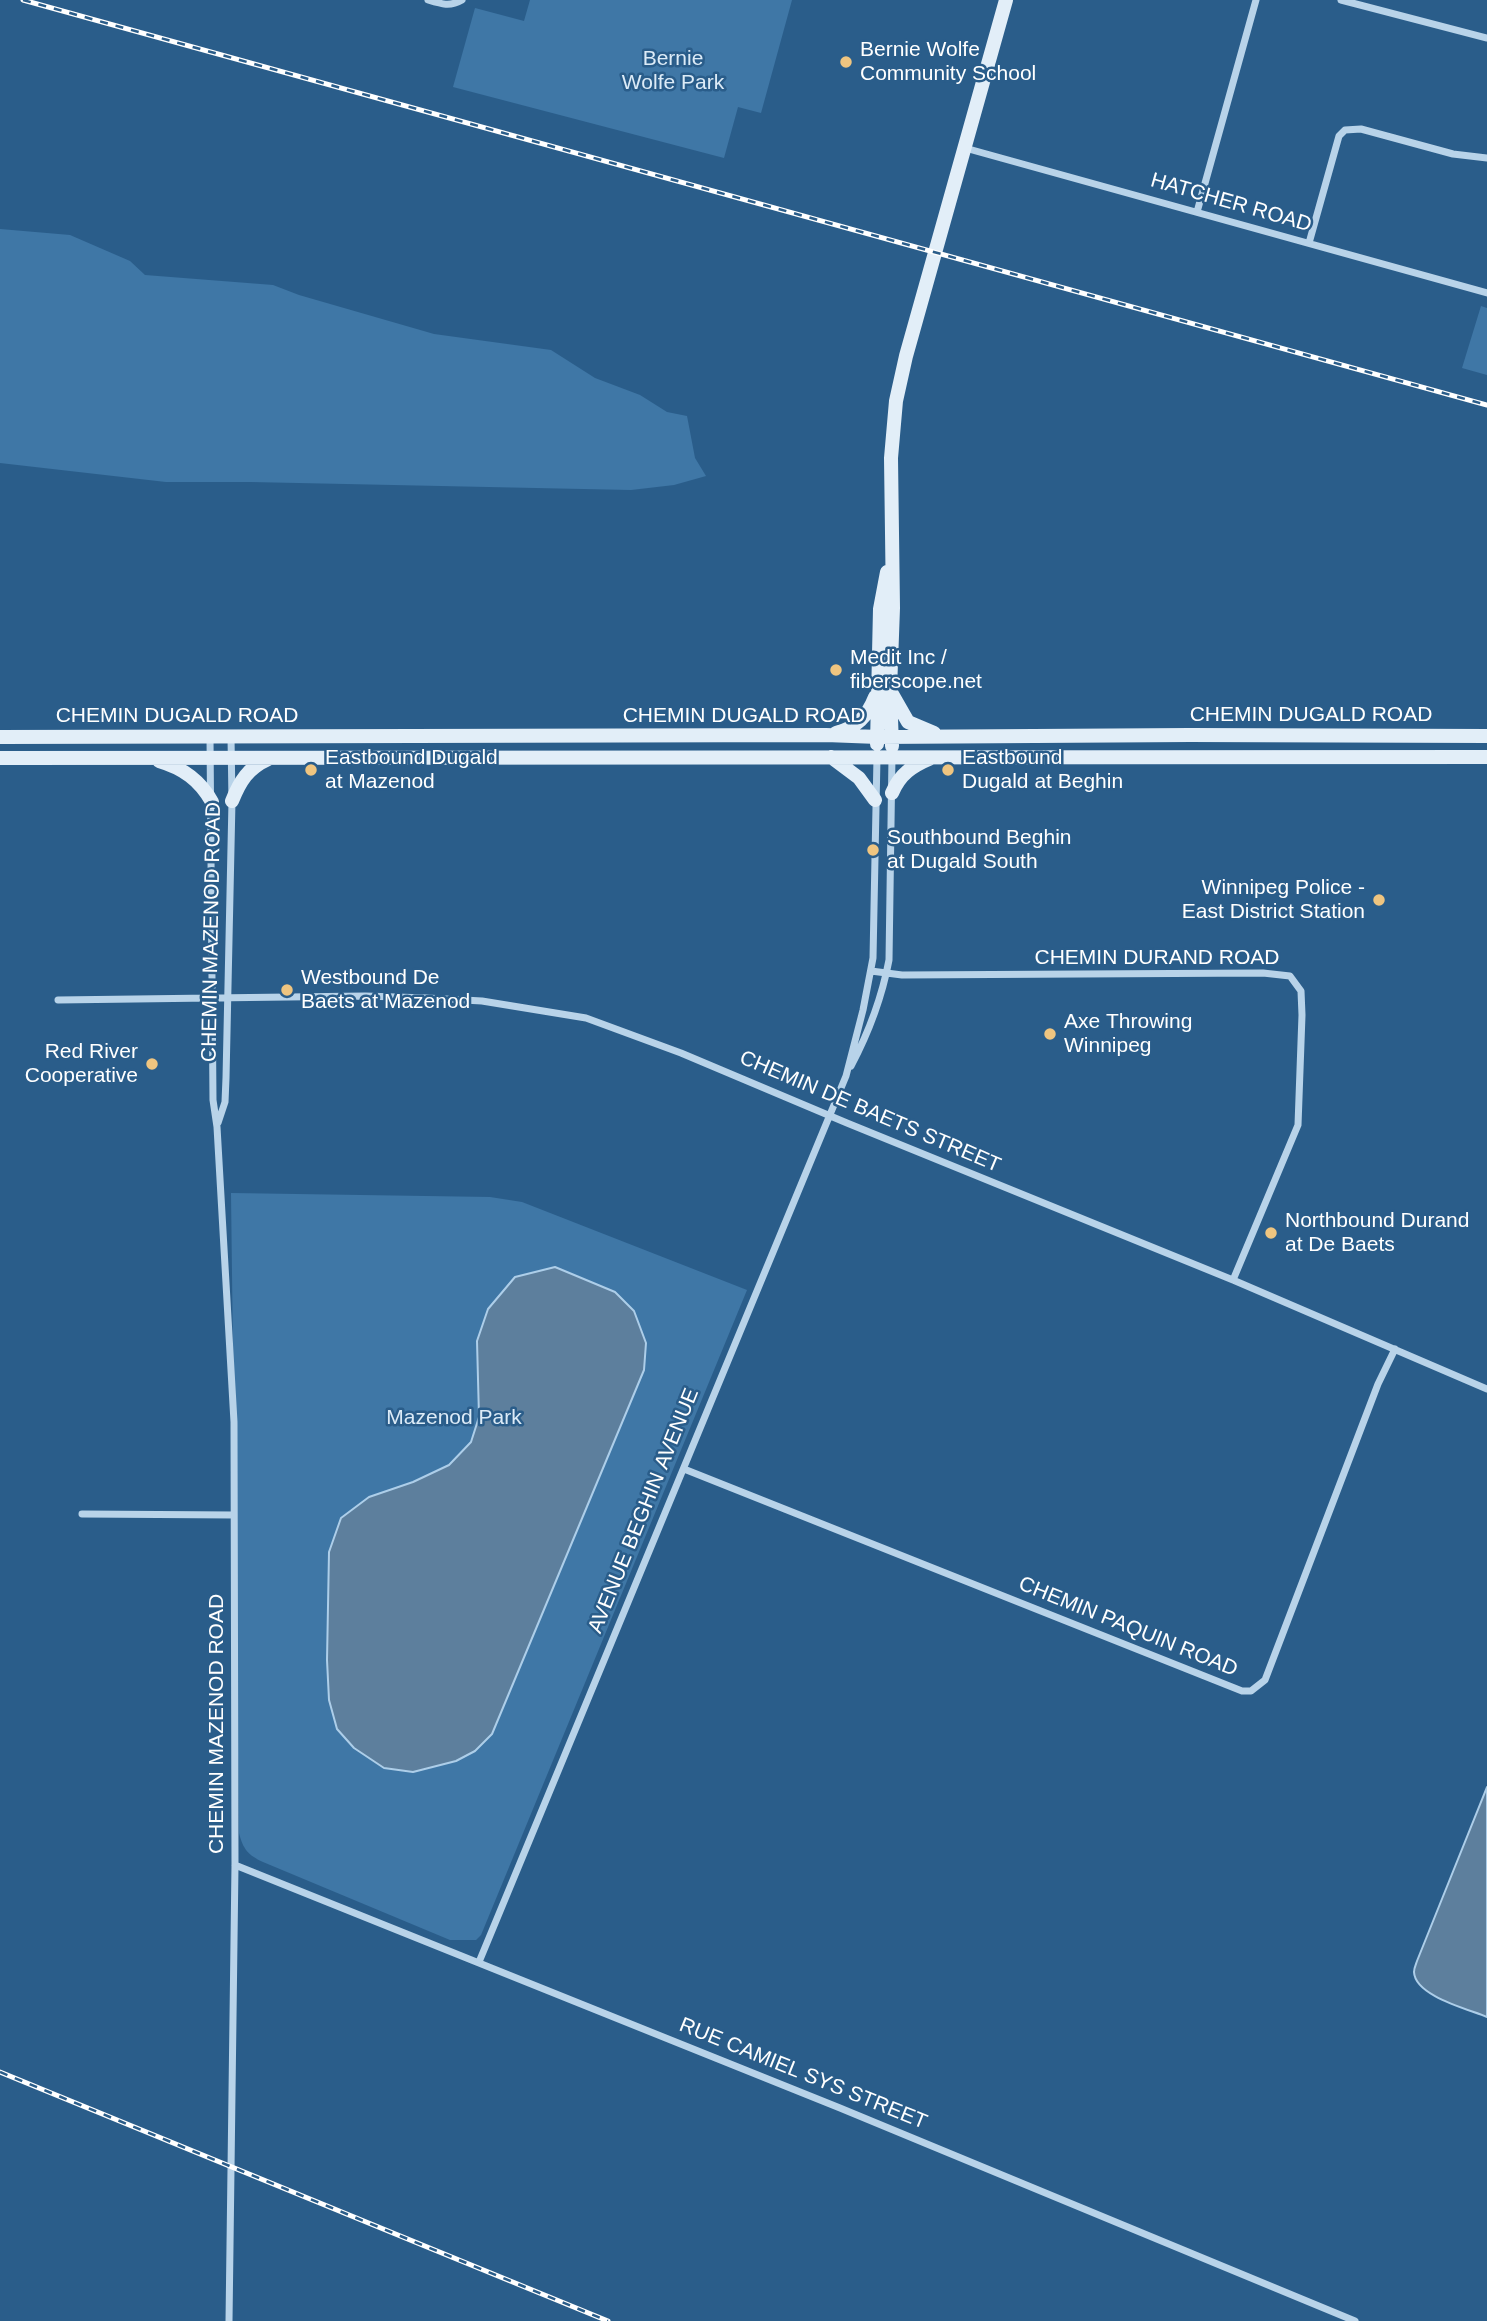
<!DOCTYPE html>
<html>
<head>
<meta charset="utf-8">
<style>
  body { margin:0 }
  canvas { display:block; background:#2a5d8a }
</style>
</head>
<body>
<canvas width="1487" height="2321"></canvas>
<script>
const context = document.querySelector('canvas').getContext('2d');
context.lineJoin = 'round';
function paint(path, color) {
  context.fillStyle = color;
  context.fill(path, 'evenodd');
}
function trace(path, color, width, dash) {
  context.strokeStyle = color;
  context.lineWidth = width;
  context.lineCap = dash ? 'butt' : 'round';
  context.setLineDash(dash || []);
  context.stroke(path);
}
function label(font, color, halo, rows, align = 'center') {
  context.font = font + ' Arial,sans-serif';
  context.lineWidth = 5;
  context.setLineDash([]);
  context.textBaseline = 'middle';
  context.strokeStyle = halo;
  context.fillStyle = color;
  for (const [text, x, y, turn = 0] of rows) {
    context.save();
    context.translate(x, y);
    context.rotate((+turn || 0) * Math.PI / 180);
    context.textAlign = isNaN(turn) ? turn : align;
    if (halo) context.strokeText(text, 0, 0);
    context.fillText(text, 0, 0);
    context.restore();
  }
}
paint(new Path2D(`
  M530,0H792L761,113L738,107L724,158L453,87L475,8L524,21Z
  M0,229L70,235L130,261L145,275L273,285L299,295L434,334L551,350L595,378L640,395L667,412L687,416L695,458L706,476L674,485L631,490L251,482H166L0,463Z
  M1481,306L1487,308V375L1462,368Z
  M231,1193L490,1197L522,1202L747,1290L481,1935L476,1940H450L263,1862C248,1855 243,1849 239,1833Z`), '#3f77a6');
const water = new Path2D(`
  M555,1267L615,1292L634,1311L646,1343L644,1370L492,1734L475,1751L456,1761L413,1772L384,1768L354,1748L337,1729L329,1700L327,1660L329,1552L341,1518L369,1497L413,1482L449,1465L471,1442L479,1417L477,1341L488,1309L515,1277Z
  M1487,1787V2017C1468,2009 1415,1996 1414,1972C1414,1968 1416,1964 1417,1961Z`);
paint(water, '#5d7f9d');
trace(water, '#adcee9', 2);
trace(new Path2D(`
  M428,0C441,4 450,7 462,0
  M1341,0L1487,38
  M965,148L1487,293
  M1197,212L1256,0
  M1309,243L1339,136L1345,130L1361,129L1453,154L1487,158
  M210,737L213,1100L217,1127L234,1422L235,1865L229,2321
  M871,971L902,975L1263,973L1290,976L1301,991L1302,1015L1298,1125L1233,1280
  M58,1000L365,996L427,998L482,1001L586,1018L681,1053L847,1123L1233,1280L1487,1389
  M851,1066C869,1032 882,997 889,960L892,756
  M218,1123L225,1102L226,1078L232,801L231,737
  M684,1469L1242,1691H1251L1265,1680L1378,1384L1395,1349
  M82,1514L234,1515
  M235,1865L840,2108L1355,2321
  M479,1962L846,1076L863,1010L873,958L877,757`), '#b8d3e9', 7);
trace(new Path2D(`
  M892,694L908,722L934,733
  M836,733C857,727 867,717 875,697
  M0,737L826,735L878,737L1190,735L1487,736
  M877,744L880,609L887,572
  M892,746L890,690L893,608L891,458L896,401L906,356L1006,0
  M831,757L859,778L875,800
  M0,758L1487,757
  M159,761C183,768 200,780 212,802
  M892,793C900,774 912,766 931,758
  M232,801C240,781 248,768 268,759`), '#e2eef8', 14);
const rail = new Path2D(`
  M23,0L1487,405
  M0,2072L608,2321`);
trace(rail, '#fff', 5);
trace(rail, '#2a5d8a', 2.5, [8]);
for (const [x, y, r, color] of [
  [846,62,7,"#efc580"],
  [836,670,7,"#efc580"],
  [311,770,7,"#efc580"],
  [948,770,7,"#efc580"],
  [873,850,7,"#efc580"],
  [1379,900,7,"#efc580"],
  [287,990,7,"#efc580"],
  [1050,1034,7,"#efc580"],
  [152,1064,7,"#efc580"],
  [1271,1233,7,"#efc580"]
]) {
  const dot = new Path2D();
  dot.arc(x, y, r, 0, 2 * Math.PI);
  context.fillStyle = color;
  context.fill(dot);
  trace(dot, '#2a5d8a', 2.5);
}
label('21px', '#fff', '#2a5d8a', [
  ["Bernie Wolfe",860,50],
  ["Community School",860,74],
  ["Medit Inc /",850,658],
  ["fiberscope.net",850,682],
  ["Eastbound Dugald",325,758],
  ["at Mazenod",325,782],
  ["Eastbound",962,758],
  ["Dugald at Beghin",962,782],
  ["Southbound Beghin",887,838],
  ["at Dugald South",887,862],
  ["Winnipeg Police -",1365,888,"right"],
  ["East District Station",1365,912,"right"],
  ["Westbound De",301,978],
  ["Baets at Mazenod",301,1002],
  ["Axe Throwing",1064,1022],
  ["Winnipeg",1064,1046],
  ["Red River",138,1052,"right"],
  ["Cooperative",138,1076,"right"],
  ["Northbound Durand",1285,1221],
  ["at De Baets",1285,1245]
], 'left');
label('21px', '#dcebf7', '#2a5d8a', [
  ["Bernie",673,59],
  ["Wolfe Park",673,83],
  ["Mazenod Park",454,1418]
]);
label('21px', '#fff', '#2a5d8a', [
  ["HATCHER ROAD",1231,203,16],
  ["CHEMIN DUGALD ROAD",1311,715],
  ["CHEMIN DUGALD ROAD",177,716],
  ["CHEMIN DUGALD ROAD",744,716],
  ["CHEMIN MAZENOD ROAD",212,932,-89],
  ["CHEMIN DURAND ROAD",1157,958],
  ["CHEMIN DE BAETS STREET",870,1112,23],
  ["AVENUE BEGHIN AVENUE",644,1511,-68],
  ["CHEMIN PAQUIN ROAD",1128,1627,22],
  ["CHEMIN MAZENOD ROAD",217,1724,-90],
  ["RUE CAMIEL SYS STREET",803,2074,22]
]);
</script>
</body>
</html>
